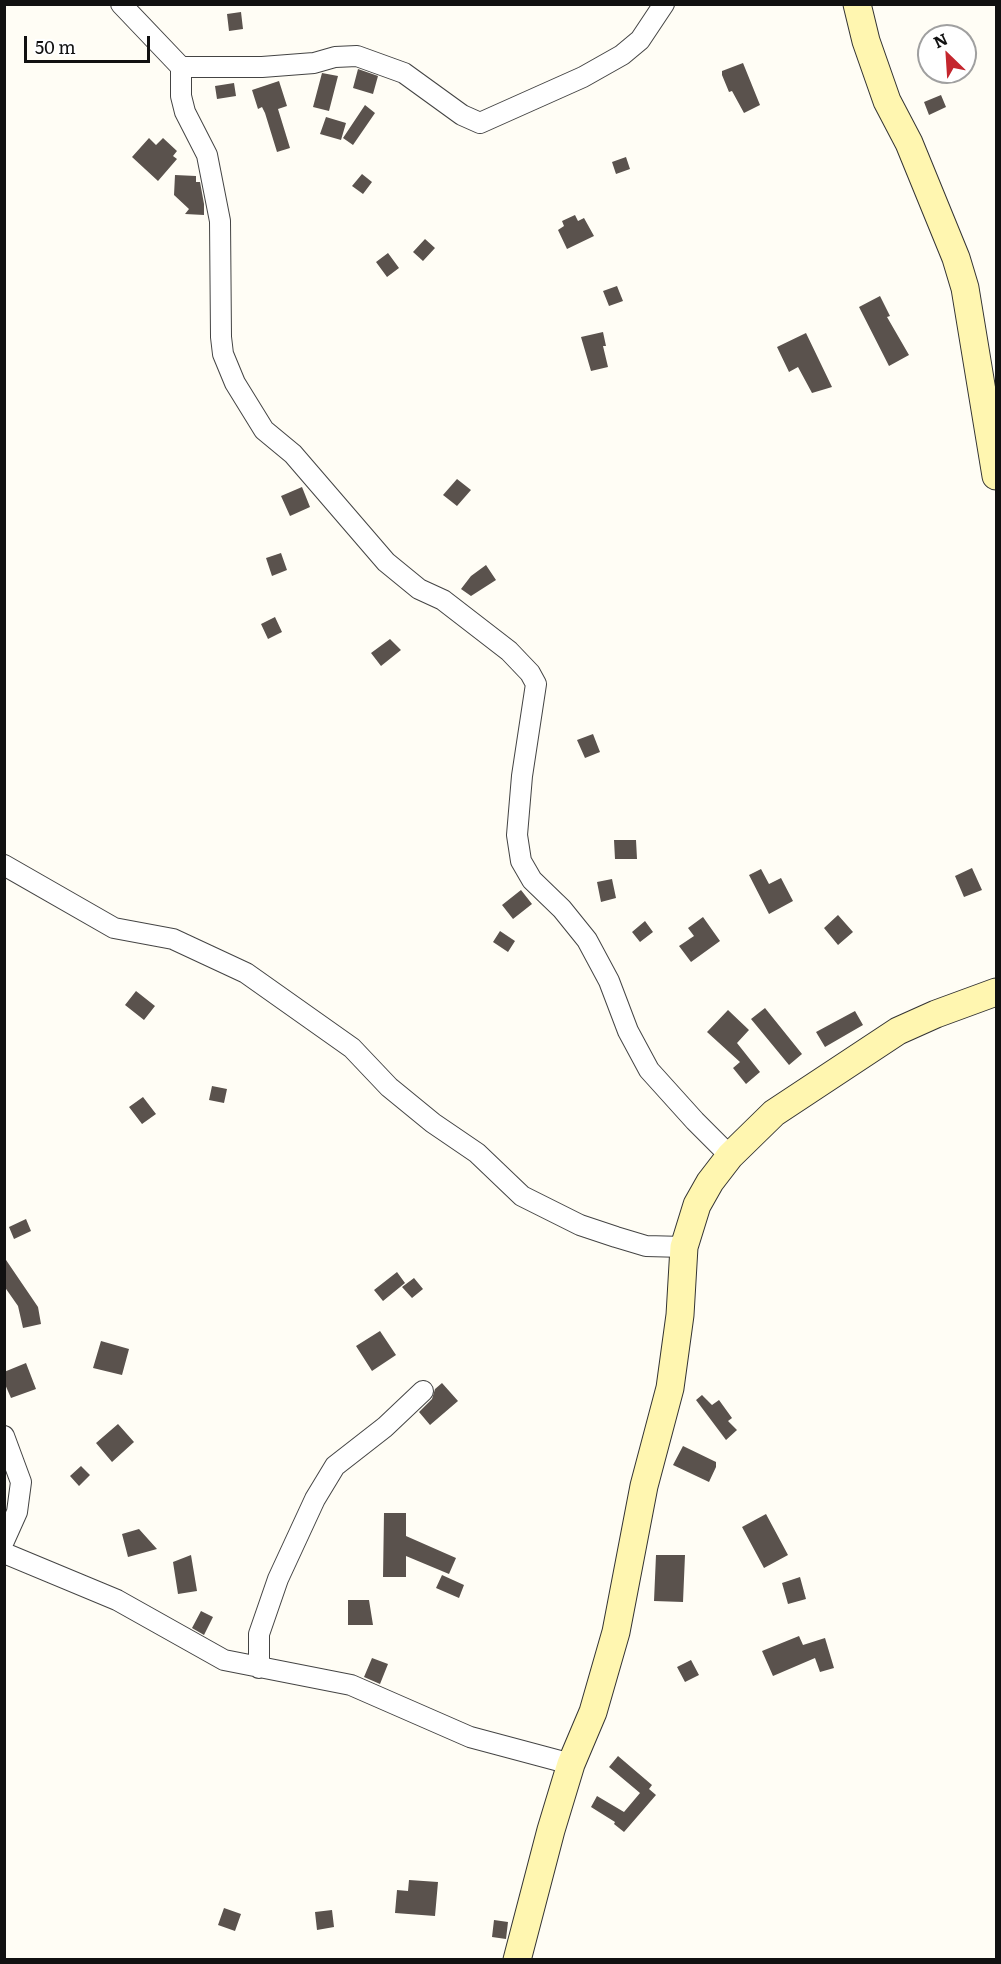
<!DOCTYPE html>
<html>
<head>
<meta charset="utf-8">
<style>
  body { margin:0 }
  #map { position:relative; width:1001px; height:1964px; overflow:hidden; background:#fffdf5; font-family:Literata,serif }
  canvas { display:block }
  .frame { position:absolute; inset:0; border:6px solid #111; pointer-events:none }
  .north { position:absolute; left:917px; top:24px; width:60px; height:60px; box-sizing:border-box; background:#fff; border:2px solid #a0a0a0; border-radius:50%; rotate:335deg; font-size:16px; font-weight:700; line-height:24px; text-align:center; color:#111 }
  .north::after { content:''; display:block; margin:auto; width:21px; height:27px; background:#c4262e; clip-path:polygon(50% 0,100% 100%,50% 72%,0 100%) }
  .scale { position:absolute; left:24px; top:36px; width:126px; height:27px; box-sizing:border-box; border:3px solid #111; border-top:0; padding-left:8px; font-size:18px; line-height:21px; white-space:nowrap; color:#111; -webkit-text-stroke:4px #fff; paint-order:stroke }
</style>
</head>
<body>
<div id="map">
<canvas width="1001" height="1964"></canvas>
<div class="frame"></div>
<div class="north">N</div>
<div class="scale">50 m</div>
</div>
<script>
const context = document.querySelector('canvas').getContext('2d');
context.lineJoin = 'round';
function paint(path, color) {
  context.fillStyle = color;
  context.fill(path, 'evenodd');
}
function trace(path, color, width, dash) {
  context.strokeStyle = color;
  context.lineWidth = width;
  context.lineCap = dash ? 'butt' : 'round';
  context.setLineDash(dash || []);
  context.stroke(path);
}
paint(new Path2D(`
  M241,12L243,29L229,31L227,14Z
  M743,63L760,105L744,113L732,91L729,92L722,75V71Z
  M358,69L378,76L373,94L353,88Z
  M322,73L338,76L329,111L313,107Z
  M279,81L287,106L278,109L290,148L277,152L265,113L262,107L258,109L252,90Z
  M234,83L236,96L217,99L215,86Z
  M941,95L946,107L929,115L924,102Z
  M365,105L375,113L353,145L343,138Z
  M326,117L346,123L341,140L320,134Z
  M149,138L156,145L163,138L177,151L173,156L177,159L158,181L132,157Z
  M626,157L630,169L616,174L612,162Z
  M362,174L372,182L363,194L352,186Z
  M175,175L196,176V182H200L204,204V215L185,214L189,209L174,195Z
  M575,215L578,221L584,218L594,236L567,249L558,230L564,226L562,221Z
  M425,239L435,248L423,261L413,252Z
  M388,253L399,268L387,277L376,262Z
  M617,286L623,301L609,306L603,291Z
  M880,296L890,316L887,317L909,355L889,366L859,307Z
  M603,332L606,346H603L608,367L591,371L581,337Z
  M806,333L832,387L812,393L798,367L789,372L777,347Z
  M457,479L471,490L457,506L443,495Z
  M302,487L310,507L290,516L281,496Z
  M281,553L287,570L272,576L266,558Z
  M486,565L496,580L471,596L461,589L471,576Z
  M275,617L282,632L268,639L261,624Z
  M390,639L401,650L381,666L371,653Z
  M593,734L600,752L585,758L577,740Z
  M614,840H636L637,859H615Z
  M972,868L982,890L964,897L955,876Z
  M761,869L769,884L781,878L793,901L769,914L749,875Z
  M612,879L616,898L601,902L597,882Z
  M521,890L532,904L513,919L502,905Z
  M838,915L853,932L838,945L824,928Z
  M703,917L720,941L691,962L679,946L694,936L688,928Z
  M645,921L653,932L640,942L632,932Z
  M500,931L515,941L508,952L493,942Z
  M136,991L155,1006L144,1020L125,1005Z
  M765,1008L802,1054L789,1065L751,1019Z
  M728,1010L749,1030L737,1043L760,1072L746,1084L733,1068L740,1062L707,1032Z
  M855,1011L863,1025L825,1047L816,1032Z
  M212,1086L227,1089L224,1103L209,1100Z
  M143,1097L156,1114L142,1124L129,1107Z
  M26,1219L31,1231L14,1239L9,1227Z
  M4,1257L38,1307L41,1324L23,1328L18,1306L4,1286Z
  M397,1272L405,1283L383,1301L374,1290Z
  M414,1278L423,1289L412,1298L402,1287Z
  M380,1331L396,1355L372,1371L356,1346Z
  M101,1341L129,1349L122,1375L93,1368Z
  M26,1363L36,1389L11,1398L4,1382V1372Z
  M442,1383L458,1401L430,1425L419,1412L432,1399L435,1389Z
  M702,1395L712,1405L719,1400L732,1418L728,1421L737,1430L726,1440L696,1400Z
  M118,1424L134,1442L112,1462L96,1443Z
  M683,1446L716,1462V1467L709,1482L673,1465Z
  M81,1466L90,1475L79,1486L70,1476Z
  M384,1513H406V1536L456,1558L449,1574L406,1556V1577H383Z
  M766,1514L788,1555L764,1568L742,1527Z
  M139,1529L157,1549L128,1557L122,1534Z
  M191,1555L197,1591L178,1594L173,1562Z
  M656,1555H685L683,1602L654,1601Z
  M442,1575L464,1585L459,1598L436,1588Z
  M800,1577L806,1599L788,1604L782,1583Z
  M348,1600H369L373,1625H348Z
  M201,1611L213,1617L204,1635L192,1628Z
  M799,1636L803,1645L825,1638L834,1668L820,1672L815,1658L773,1676L762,1651Z
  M372,1658L388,1664L380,1684L364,1677Z
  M691,1660L699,1675L685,1682L677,1667Z
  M618,1756L652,1785L649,1789L656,1795L624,1832L614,1824L615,1822L591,1807L597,1796L624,1812L640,1793L609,1767Z
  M409,1880L438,1882L435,1916L395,1913L397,1890L408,1891Z
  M224,1908L241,1914L235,1931L218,1925Z
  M332,1910L334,1927L317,1930L315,1912Z
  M494,1920L508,1922L506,1939L492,1937Z`), '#5a524d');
const street = new Path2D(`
  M121,4L181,67H262L314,63L335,57L357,56L404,73L462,115L480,123L583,77L622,55L640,40L664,4
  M181,67V96L185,112L207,155L220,221L221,337L223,354L235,383L264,430L293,454L386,562L419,589L443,600L509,651L530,673L536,684L522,776L517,835L521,861L532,880L562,909L587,940L609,981L628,1031L649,1070L695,1121L730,1156
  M4,865L114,928L173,939L246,973L352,1048L389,1087L433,1123L477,1153L522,1196L580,1225L616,1237L646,1246L684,1247
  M4,1436L21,1482L17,1512L4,1541
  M4,1553L117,1600L224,1660L351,1685L470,1737L571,1764
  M259,1668V1634L278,1579L315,1499L335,1466L385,1427L423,1391`);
const secondary = new Path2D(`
  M857,4L866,41L887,101L909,143L956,258L965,288L996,476
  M517,1960L551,1830L571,1764L593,1712L616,1632L644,1486L670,1388L680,1315L684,1247L697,1205L710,1182L730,1156L774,1113L898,1031L936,1014L996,992`);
trace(street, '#444', 22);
trace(secondary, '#333', 29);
trace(street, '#fff', 20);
trace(secondary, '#fff6b0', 27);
</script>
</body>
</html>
